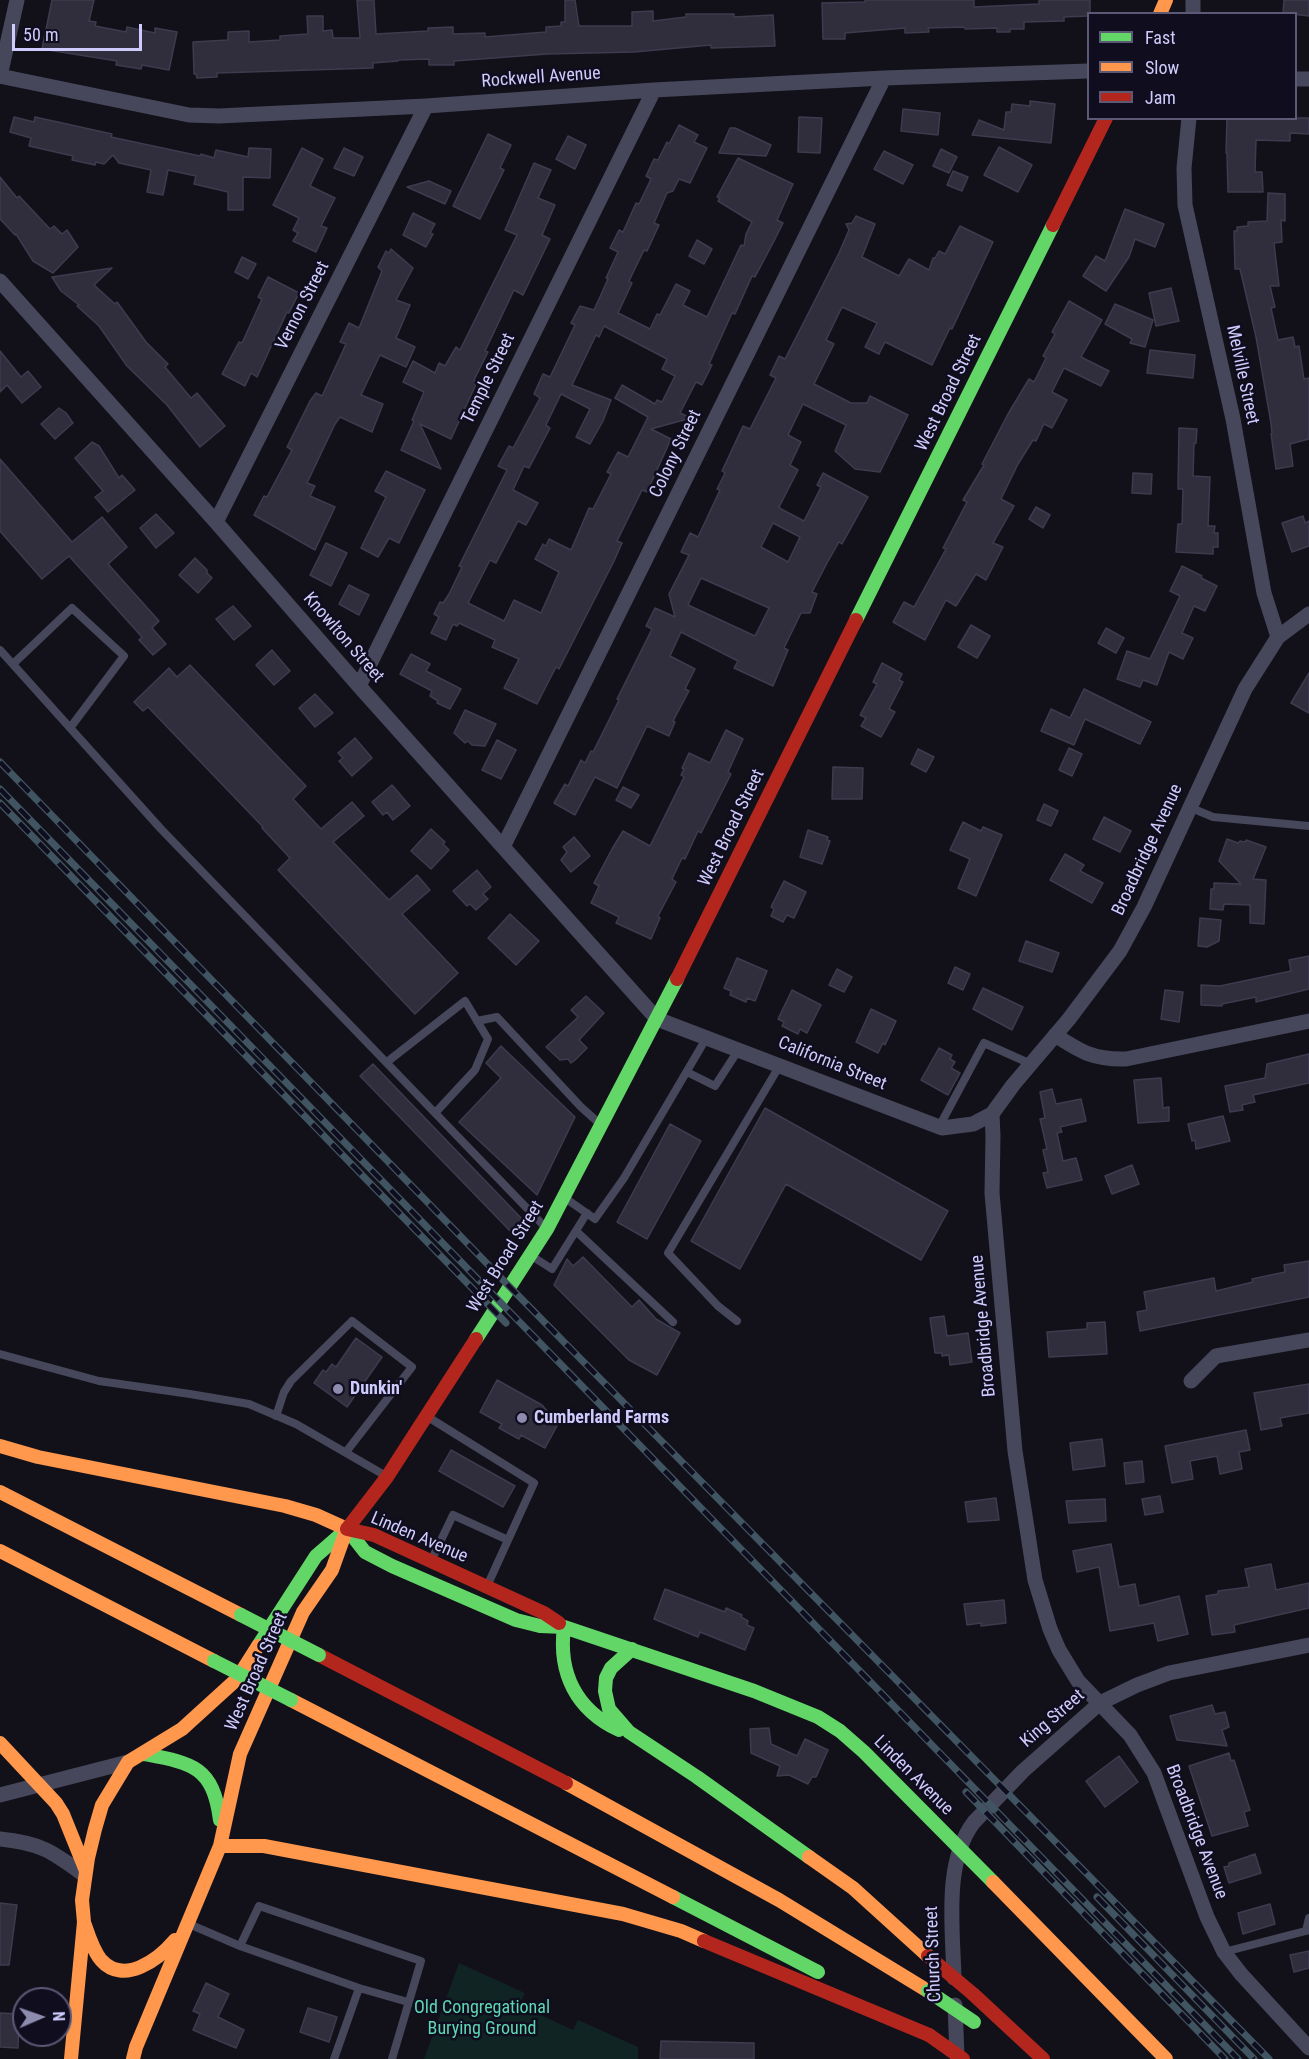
<!DOCTYPE html>
<html>
<head>
<meta charset="utf-8">
<style>
  body { margin:0 }
  #map { position:relative; width:1309px; height:2059px; overflow:hidden; background:#12111a; font-family:"Roboto Condensed",sans-serif }
  canvas { display:block }
  .legend { position:absolute; left:1087px; top:12px; width:210px; height:108px; box-sizing:border-box; background:#0f0d1e; border:2px solid #5c5977; margin:0; padding:8px 10px; list-style:none; font-size:18px; color:#cfccfd }
  .legend li { display:flex; align-items:center; gap:12px; height:30px }
  .legend b { width:30px; border:2px solid #5c5977 }
  .north { position:absolute; left:12px; top:1987px; width:60px; height:60px; box-sizing:border-box; background:#0f0d1e; border:2px solid #5c5977; border-radius:50%; rotate:88deg; font-size:16px; font-weight:700; line-height:24px; text-align:center; color:#cfccfd }
  .north::after { content:''; display:block; margin:auto; width:21px; height:27px; background:#8d8bae; clip-path:polygon(50% 0,100% 100%,50% 72%,0 100%) }
  .scale { position:absolute; left:12px; top:24px; width:130px; height:27px; box-sizing:border-box; border:3px solid #cfccfd; border-top:0; padding-left:8px; font-size:18px; line-height:21px; white-space:nowrap; color:#cfccfd; -webkit-text-stroke:4px #0f0d1e; paint-order:stroke }
</style>
</head>
<body>
<div id="map">
<canvas width="1309" height="2059"></canvas>
<ul class="legend">
<li><b style="height:8px;background:#63d668"></b>Fast</li>
<li><b style="height:8px;background:#ff974d"></b>Slow</li>
<li><b style="height:8px;background:#b3261e"></b>Jam</li>
</ul>
<div class="north">N</div>
<div class="scale">50 m</div>
</div>
<script>
const context = document.querySelector('canvas').getContext('2d');
context.lineJoin = 'round';
function paint(path, color) {
  context.fillStyle = color;
  context.fill(path, 'evenodd');
}
function trace(path, color, width, dash) {
  context.strokeStyle = color;
  context.lineWidth = width;
  context.lineCap = dash ? 'butt' : 'round';
  context.setLineDash(dash || []);
  context.stroke(path);
}
function label(font, color, halo, rows, align = 'center') {
  context.font = font + ' "Roboto Condensed",sans-serif';
  context.lineWidth = 5;
  context.setLineDash([]);
  context.textBaseline = 'middle';
  context.strokeStyle = halo;
  context.fillStyle = color;
  for (const [text, x, y, turn = 0] of rows) {
    context.save();
    context.translate(x, y);
    context.rotate((+turn || 0) * Math.PI / 180);
    context.textAlign = isNaN(turn) ? turn : align;
    if (halo) context.strokeText(text, 0, 0);
    context.fillText(text, 0, 0);
    context.restore();
  }
}
paint(new Path2D(`
  M459,1963L525,1993L519,2005L573,2030L578,2020L638,2047V2059H424Z`), '#102424');
const building = new Path2D(`
  M52,0H94L89,21L96,22L95,26L126,32L127,27L155,33V28L177,32L169,70L142,65L141,69L116,65L117,61L42,49Z
  M357,0H374L376,34L428,31V28L453,27V34L485,33V37L546,32V27L561,26V22H565V0H575L579,26H632V12L653,11V21L686,17V14H734V17L773,15L775,46L711,48V45L634,52L547,54L454,61V65H429V59L398,60V61L373,63V68L217,73V77L197,78L196,74H194L193,42L228,40V32L249,31V42L280,40V36L308,34L307,16H323V31L332,30L333,38H360Z
  M865,0H974V7L1039,4V0H1090V14L1089,16L1064,17V21L1024,22V29H1010V32H997V28L965,29L964,27L928,28L929,32L905,33V28L845,33V39H823L822,3L865,2Z
  M1284,0H1309V16L1283,13Z
  M1030,101L1055,104L1051,143L972,135L979,120L1004,130L1006,112H1011L1012,104L1030,106Z
  M903,109L940,113L938,135L901,131Z
  M14,117L34,122L35,117L112,134L111,137L200,156L201,154L214,158L216,150L248,157L249,148L271,149L270,178L243,177V210H228V192L194,184L196,176L168,170L163,195L147,192L151,170L119,163L113,155L104,164L96,162L95,165L72,160L73,156L29,146L31,138L10,132Z
  M799,117L822,118L820,153L798,152Z
  M1227,118H1309V134L1290,133V141L1256,140L1255,172H1262L1263,192H1228L1227,153H1226Z
  M679,125L698,135L694,142L707,148L690,183L679,179L673,191L667,193L654,223L659,225L647,251L644,250L629,281L632,283L618,313L650,329L657,314L660,315L676,284L690,291L683,305L707,317L741,245L744,246L746,234L752,222L718,201L720,198L717,197L738,158L793,184L777,220L783,223L774,241L755,277L752,276L735,314L732,313L709,364L712,365L702,385L696,382L680,413L691,418L651,429L671,439L647,492L642,490L617,541L622,543L614,561L559,669L556,667L537,704L504,688L519,659L492,647L495,640L459,623L457,626L453,624L446,640L431,633L439,617L434,614L440,602L443,603L449,594L462,567L459,566L507,470L498,466L509,446L513,448L540,398L534,394L543,374L550,377L575,325L571,323L580,306L594,310L608,279L606,278L618,252L610,248L619,230L623,232L636,203L639,204L651,179L646,176L654,159L658,160L667,142L669,144ZM604,326L667,359L662,369L675,376L662,402L657,400L655,404L622,385L615,398L648,417L628,457L618,452L607,472L611,474L593,509L589,508L571,550L549,539L546,546L543,544L535,559L559,572L541,613L514,600L504,621L468,603L490,560L496,563L518,521L526,525L538,503L513,490L524,466L529,468L550,428L546,425L561,394L590,409L576,437L590,444L603,421L611,400L572,385L596,335L599,337Z
  M730,128H735L771,145L766,156L719,153Z
  M488,134L511,145L500,168L504,170L480,219L453,206Z
  M568,136L586,145L575,169L556,159Z
  M999,147L1032,165L1018,192L984,175Z
  M302,148L323,159L310,186L335,198L321,226L327,228L316,252L293,241L298,233L293,230L299,218L273,205Z
  M344,148L363,157L354,176L334,168Z
  M941,149L957,157L949,173L933,166Z
  M884,151L913,165L903,184L874,169Z
  M534,163L551,170L538,198L555,205L542,235L550,239L523,295L514,290L485,351L488,352L474,380L477,382L451,439L420,424L441,469L401,450L414,421L412,420L424,392L403,382L413,361L435,373L439,363L445,366L456,347L460,350L517,235L505,230Z
  M953,171L968,177L962,191L947,185Z
  M0,177L17,198L19,196L50,229L54,226L62,234L67,230L78,247L53,273L33,261L16,234L15,235L0,219Z
  M429,181L451,191L445,204L407,187Z
  M1268,193L1285,194V221L1281,220L1282,242L1274,243L1279,286H1270L1275,307L1271,308L1278,340L1293,337L1295,347L1299,346L1304,379L1309,378V439L1290,444L1293,466L1276,469L1271,434H1272L1271,423L1256,337L1240,269H1235L1234,231H1237V227L1248,226V222L1267,221Z
  M1125,209L1164,224L1155,247L1135,239L1129,257L1106,291L1083,276L1096,256L1105,261Z
  M413,213L435,224L430,233L433,234L426,247L403,235Z
  M856,216L875,224L862,257L899,276L909,259L929,270L933,258H935L939,251L945,254L960,226L993,242L952,329L950,328L932,365L885,342L879,354L865,347L877,323L842,307L826,340L834,344L814,384L851,403H867L870,396L908,415L880,472L855,469L835,451L846,425L803,404L788,435L801,442L790,465L798,470L779,507L781,509L804,521L821,487L817,485L823,473L868,497L842,544L839,542L827,563L812,592L817,594L810,613H801L784,648L788,650L773,686L734,668L738,661L681,632L670,656L695,669L685,689L689,691L673,721L675,722L669,736L647,726L617,788L595,777L575,815L554,803L565,784L568,786L581,760L585,763L591,751L593,752L619,700L617,699L652,629L646,626L655,608L675,617L669,594L689,555L681,552L690,533L698,537L720,490L717,489L725,473L722,471L743,426L750,429L776,378L770,375L779,356L785,359L839,253L849,230L846,224L852,223ZM773,523L800,537L788,562L761,547ZM701,578L769,608L755,636L688,605Z
  M697,240L712,249L704,264L689,256Z
  M391,249L413,268L396,300L410,305L396,338L415,347L406,367L380,355L361,395L383,404L372,432L340,417L335,424L307,483L315,486L310,496L335,507L315,550L254,515L264,496L267,497L292,450L287,447L310,401L316,393L322,396L346,344L340,342L349,323L359,328L382,271L378,267L386,251L389,253Z
  M242,257L256,264L248,279L235,272Z
  M112,268L94,285L115,304L117,302L146,342L168,364L165,367L191,398L197,393L225,426L200,447L167,405L127,366L99,326L77,306L79,305L61,291L52,277Z
  M268,277L299,293L289,313L287,312L257,377L251,373L245,386L222,374L239,342L242,343L262,299L258,297Z
  M1171,288L1179,321L1156,326L1149,293Z
  M1069,301L1102,320L1081,357L1109,371L1101,386L1064,368L1052,392L1067,400L1052,428L1044,424L1036,441L1033,440L1018,464L1001,499L1014,506L993,543L1003,547L986,580L976,574L956,606L946,600L925,640L893,622L904,602L914,607L929,580L946,549L943,548L967,502L963,500L984,465L982,464L1008,414L1029,379L1034,382L1046,358L1043,356L1055,334L1052,332Z
  M1115,304L1153,320L1145,347L1130,343L1132,339L1105,324Z
  M1150,350L1195,355L1193,378L1147,373Z
  M0,351L21,377L28,371L41,387L22,403L7,385L0,392Z
  M59,408L66,413L73,423L55,439L41,424Z
  M1179,428L1197,429L1196,443L1194,444L1193,476L1210,477L1208,526H1215L1214,533H1218V547H1213V554L1176,552L1178,524H1182L1183,489H1178Z
  M92,442L99,446L119,478L122,475L135,490L108,512L95,497L103,491L75,458Z
  M0,459L72,542L102,517L127,547L108,564L159,621L152,628L166,644L153,655L139,640L142,637L69,556L42,579L0,531Z
  M386,471L425,490L399,543L389,538L378,557L361,548L386,497L375,491Z
  M1133,473L1152,474L1151,494L1132,493Z
  M1036,507L1050,515L1043,528L1029,519Z
  M156,514L174,533L156,548L140,528Z
  M1303,516L1305,523L1309,521V546L1292,552L1282,523Z
  M326,543L347,553L331,586L310,575Z
  M195,558L207,570V573L212,578L198,593L179,575Z
  M1182,566L1202,576L1201,578L1217,586L1205,611L1194,606L1182,633L1193,638L1183,659L1169,652L1157,685L1143,680L1140,687L1117,679L1127,651L1150,659L1180,596L1170,591Z
  M349,585L369,595L359,615L339,604Z
  M233,606L251,626L234,640L216,619Z
  M971,625L990,636L977,658L958,647Z
  M1106,628L1124,638L1116,653L1098,643Z
  M272,650L290,671L274,685L256,665Z
  M411,654L430,664L426,671L461,689L450,709L437,703L438,701L430,696L432,691L400,674Z
  M882,663L902,674L899,680L903,682L889,709L895,712L881,737L861,726L866,718L860,715L877,684L873,682Z
  M190,665L306,786L293,799L321,829L352,802L364,816L333,842L389,900L417,875L430,890L402,914L458,973L415,1014L278,870L290,858L262,828L263,827L148,707L143,711L134,702L169,668L177,677Z
  M1309,673V713L1291,703Z
  M1084,689L1151,722L1140,744L1085,719L1074,745L1041,731L1051,709L1070,718Z
  M315,694L333,713L315,727L299,708Z
  M465,710L496,724L485,746L472,745L468,741L465,743L454,733Z
  M726,730L743,739L728,772L731,774L701,833L698,831L685,859L682,858L672,879L676,882L658,916L660,918L651,939L616,923L619,917L591,903L599,886L594,883L612,849L623,831L650,846L684,777L681,775L684,769L682,768L689,753L710,763Z
  M355,738L372,758L352,776L339,761L343,758L338,753Z
  M497,740L516,750L501,779L482,770Z
  M1069,748L1082,754L1072,776L1059,770Z
  M918,749L934,757L926,772L911,764Z
  M833,767L863,768L862,799H832Z
  M392,785L410,806L393,820L387,812L383,815L372,802Z
  M623,787L639,795L631,808L616,800Z
  M1044,804L1058,811L1051,826L1037,820Z
  M1104,817L1131,831L1120,852L1093,839Z
  M963,822L981,831L983,827L1002,835L976,896L958,888L970,859L950,850Z
  M431,829L445,842L443,844L449,850L431,869L411,851Z
  M808,830L828,837L827,840L830,841L822,864L800,857Z
  M574,837L590,856L571,872L561,860L567,852L563,847Z
  M1227,839L1238,843L1240,841L1245,842L1246,840L1266,847L1253,879L1266,880L1264,924L1250,923V905L1224,904L1223,910L1210,909L1211,889H1214V883L1241,884L1219,861Z
  M1065,854L1084,865L1080,871L1103,883L1092,903L1050,880Z
  M477,870L491,887L483,894L488,899L476,910L470,904L467,906L453,891Z
  M784,881L806,892L794,918L787,915L783,922L771,916L774,909L771,907Z
  M510,914L539,941L516,965L488,938Z
  M1200,918L1221,920L1219,941L1207,947L1198,946Z
  M1026,941L1059,953L1052,972L1019,961Z
  M1309,956V989L1256,1002V997L1222,1004V1006L1201,1005V985L1220,986L1291,971L1289,960Z
  M737,958L767,971L755,1001L747,998L746,1002L730,995L731,991L724,988Z
  M955,967L970,974L963,990L948,983Z
  M837,969L852,977L844,992L829,985Z
  M983,988L1023,1007L1012,1030L973,1009Z
  M792,990L821,1005L807,1033L800,1029L798,1034L782,1026L784,1022L778,1019Z
  M1165,990L1183,992L1179,1022L1161,1019Z
  M586,996L604,1013L579,1040L587,1048L575,1060L571,1063L568,1059L560,1060L546,1047L578,1017L571,1010Z
  M871,1009L896,1021L885,1045L883,1043L878,1053L856,1042Z
  M501,1046L575,1117L537,1195L459,1122L501,1078L486,1063Z
  M939,1048L952,1055L950,1059L955,1062L951,1068L960,1073L948,1095L921,1080Z
  M1309,1054V1083L1253,1095L1255,1102L1242,1105L1243,1110L1230,1112L1225,1086L1265,1078L1267,1064Z
  M373,1064L522,1219L514,1235L360,1076Z
  M1161,1078L1163,1108L1169,1107V1121L1138,1123L1134,1080Z
  M1052,1089L1056,1104L1081,1099L1086,1121L1060,1127L1062,1132L1057,1133L1063,1161L1076,1158L1082,1180L1047,1188L1043,1173L1048,1172L1043,1150L1047,1149L1040,1119L1045,1118L1040,1092Z
  M765,1108L948,1211L921,1260L786,1184L740,1269L691,1241Z
  M1223,1116L1230,1141L1196,1149L1195,1140L1192,1141L1188,1124Z
  M670,1124L701,1141L647,1239L617,1222Z
  M1132,1165L1139,1184L1112,1194L1105,1176Z
  M583,1257L632,1307L639,1300L656,1319L680,1333L657,1375L629,1360L554,1285L567,1259L573,1266Z
  M1309,1261V1297L1140,1331L1137,1312L1147,1310L1144,1292L1214,1278L1216,1291L1253,1282L1252,1279L1285,1272L1284,1265Z
  M944,1316L947,1336L968,1333L972,1362L950,1365L949,1355L942,1356V1353H935L930,1318Z
  M1105,1322L1107,1354L1049,1357L1047,1332L1087,1329V1323Z
  M356,1338L382,1357L347,1407L314,1383L323,1370L326,1372L332,1364L336,1367Z
  M497,1380L542,1405L558,1424L545,1448L521,1435L519,1439L499,1428L502,1424L480,1412Z
  M1309,1384V1413L1280,1418L1282,1426L1261,1430L1254,1393Z
  M1246,1430L1250,1450L1239,1452L1242,1469L1220,1474L1217,1456L1190,1461L1193,1479L1172,1483L1165,1446Z
  M1102,1439L1105,1466L1073,1470L1070,1443Z
  M451,1450L515,1486L503,1507L439,1471Z
  M1142,1461L1144,1482L1126,1484L1124,1463Z
  M1160,1496L1163,1512L1145,1515L1142,1499Z
  M996,1498L999,1520L968,1522L965,1502Z
  M1105,1499L1106,1521L1069,1523L1066,1501Z
  M1111,1544L1119,1587L1135,1584L1139,1606L1179,1596L1188,1634L1158,1641L1154,1623L1110,1631L1099,1567L1077,1572L1073,1551Z
  M1271,1564L1276,1590L1309,1583V1608L1234,1625L1235,1632L1212,1635L1206,1596L1218,1594V1591L1249,1587L1245,1569Z
  M665,1589L725,1612L726,1608L742,1615L741,1617L748,1621L747,1625L754,1628L745,1650L700,1632L698,1637L654,1619Z
  M1004,1600L1006,1623L981,1626V1623L967,1625L964,1604Z
  M1212,1705L1215,1714L1225,1712L1226,1715L1229,1727L1222,1730L1227,1746L1177,1740L1170,1716Z
  M769,1728L771,1744L797,1756L805,1739L828,1750L816,1777H812L808,1784L789,1775L777,1776L780,1766L751,1753L750,1729Z
  M1229,1753L1231,1761L1234,1760L1250,1810L1244,1812L1248,1826L1212,1836L1189,1766Z
  M1119,1756L1138,1782L1105,1807L1086,1781Z
  M1255,1854L1261,1873L1229,1883L1224,1867L1229,1866V1863Z
  M0,1903L17,1905L9,1965H0Z
  M1270,1904L1275,1924L1243,1934L1238,1913Z
  M1309,1951V1968L1294,1972L1290,1955Z
  M206,1983L229,1994L218,2017L244,2030L236,2048L193,2030L200,2014L193,2011Z
  M308,2008L337,2017L329,2042L300,2032Z
  M0,2013L19,2014L18,2048L0,2047Z
  M661,2041L754,2043V2059H660Z`);
paint(building, '#302e3c');
trace(building, '#3d3b4e', 1.5);
trace(new Path2D(`
  M0,650L161,829L546,1228
  M13,664L72,608L124,656L70,728
  M1189,807L1213,817L1309,826
  M477,1021L497,1017L581,1107L600,1124
  M387,1062L465,1001L488,1039L475,1070L436,1112
  M687,1072L715,1086L739,1049
  M939,1127L984,1043L1031,1064
  M565,1198L595,1219L624,1178L707,1037
  M576,1231L673,1322
  M530,1255L552,1269L587,1213
  M737,1321L718,1306L668,1253L780,1065
  M0,1354L99,1381L190,1394L249,1404L296,1424L386,1476
  M276,1416L284,1392L291,1381L352,1321L412,1367L346,1452
  M428,1417L534,1483L488,1584
  M432,1559L453,1515L508,1540
  M189,1924L240,1946L359,1988
  M1306,1931L1309,1918
  M240,1946L259,1906L421,1961L392,2059
  M1224,1952L1309,1930
  M334,2059L359,1988L408,2002`), '#46475b', 8);
trace(new Path2D(`
  M1193,14V0
  M0,76L189,115L219,116L426,106L654,90L884,78L1088,71
  M0,76L17,0
  M1296,79H1309
  M1189,118L1184,168L1185,205L1233,419L1264,593L1278,637
  M0,281L216,522L359,686L657,1019L942,1128L973,1124L992,1114
  M216,522L426,106
  M1309,614L1278,637L1245,689L1144,907L1120,951L1069,1019L1013,1085L992,1114L993,1136L992,1193L1015,1451L1035,1580L1050,1629L1059,1650L1078,1681L1130,1735L1154,1773L1207,1917L1224,1952L1241,1974L1309,2048
  M359,686L654,90
  M503,847L884,78
  M1055,1035C1081,1052 1094,1060 1126,1059L1309,1021
  M1191,1381L1216,1356L1309,1340
  M0,1795L128,1762
  M0,1839C40,1843 52,1851 84,1875
  M954,1978C953,1930 943,1862 974,1822L1023,1771L1100,1703L1137,1685L1169,1673L1309,1645
  M955,2005L957,2056`), '#46475b', 15);
trace(new Path2D(`
  M856,620L1053,225
  M476,1339L547,1229L677,979
  M347,1529L365,1552L392,1566L516,1620L540,1626L564,1627
  M564,1627L754,1691L818,1717L840,1731L864,1752L993,1882
  M564,1627C558,1673 576,1710 619,1730
  M258,1646L316,1556L347,1529
  M632,1649L611,1668L606,1678L605,1691L609,1709L629,1732L697,1777L809,1857
  M144,1754C192,1763 213,1766 220,1820
  M673,1897L818,1972`), '#63d668', 14);
trace(new Path2D(`
  M1160,14L1166,0
  M0,1446L38,1457L285,1506L316,1515L347,1529
  M0,1492L241,1615
  M0,1551L214,1661
  M291,1700L673,1897
  M0,1743L56,1803L63,1814L86,1871
  M566,1783L779,1900L928,1991
  M220,1846H264L623,1914L681,1931L704,1941
  M809,1857L853,1888L928,1956
  M993,1882L1166,2059
  M85,1925C89,1937 93,1950 101,1960C124,1986 159,1959 175,1940
  M71,2059L84,1922L82,1900L88,1858L95,1829L102,1805L128,1762L182,1729L237,1679L258,1646
  M133,2059L136,2047L220,1846L240,1754L303,1612L332,1570L346,1531`), '#ff974d', 14);
trace(new Path2D(`
  M1053,225L1106,118
  M677,979L856,620
  M347,1529L387,1477L476,1339
  M347,1529L374,1535L544,1613L559,1623
  M319,1655L566,1783
  M704,1941L929,2035
  M973,1994L1043,2059`), '#b3261e', 14);
const rail = new Path2D(`
  M0,762L502,1279L1269,2059
  M0,789L1238,2059
  M0,803L506,1323
  M966,1792L1225,2059
  M1097,1897L1254,2059`);
trace(rail, '#405561', 7);
trace(rail, '#0f0d1e', 4.5, [14]);
trace(new Path2D(`
  M241,1615L319,1655
  M214,1661L291,1700
  M928,1991L974,2022`), '#63d668', 14);
trace(new Path2D(`
  M928,1956L973,1994
  M929,2035L963,2059`), '#b3261e', 14);
for (const [x, y, r, color] of [
  [338,1389,6,"#8d8bae"],
  [522,1418,6,"#8d8bae"]
]) {
  const dot = new Path2D();
  dot.arc(x, y, r, 0, 2 * Math.PI);
  context.fillStyle = color;
  context.fill(dot);
  trace(dot, '#0f0d1e', 2);
}
label('18px', '#cfccfd', '#0f0d1e', [
  ["Rockwell Avenue",541,78,-4],
  ["Vernon Street",303,306,-63],
  ["Melville Street",1242,375,78],
  ["Temple Street",489,379,-64],
  ["West Broad Street",949,393,-64],
  ["Colony Street",676,454,-64],
  ["Knowlton Street",343,638,49],
  ["West Broad Street",732,828,-64],
  ["Broadbridge Avenue",1148,850,-65],
  ["California Street",832,1064,22],
  ["West Broad Street",506,1257,-58],
  ["Broadbridge Avenue",984,1326,-95],
  ["Linden Avenue",419,1538,23],
  ["West Broad Street",257,1672,-66],
  ["King Street",1053,1719,-41],
  ["Linden Avenue",913,1776,45],
  ["Broadbridge Avenue",1196,1832,69],
  ["Church Street",934,1954,-92]
]);
label('bold 18px', '#cfccfd', '#0f0d1e', [
  ["Dunkin'",350,1389],
  ["Cumberland Farms",534,1418]
], 'left');
label('18px', '#5dd8b2', '#0f0d1e', [
  ["Old Congregational",482,2008],
  ["Burying Ground",482,2029]
]);
</script>
</body>
</html>
